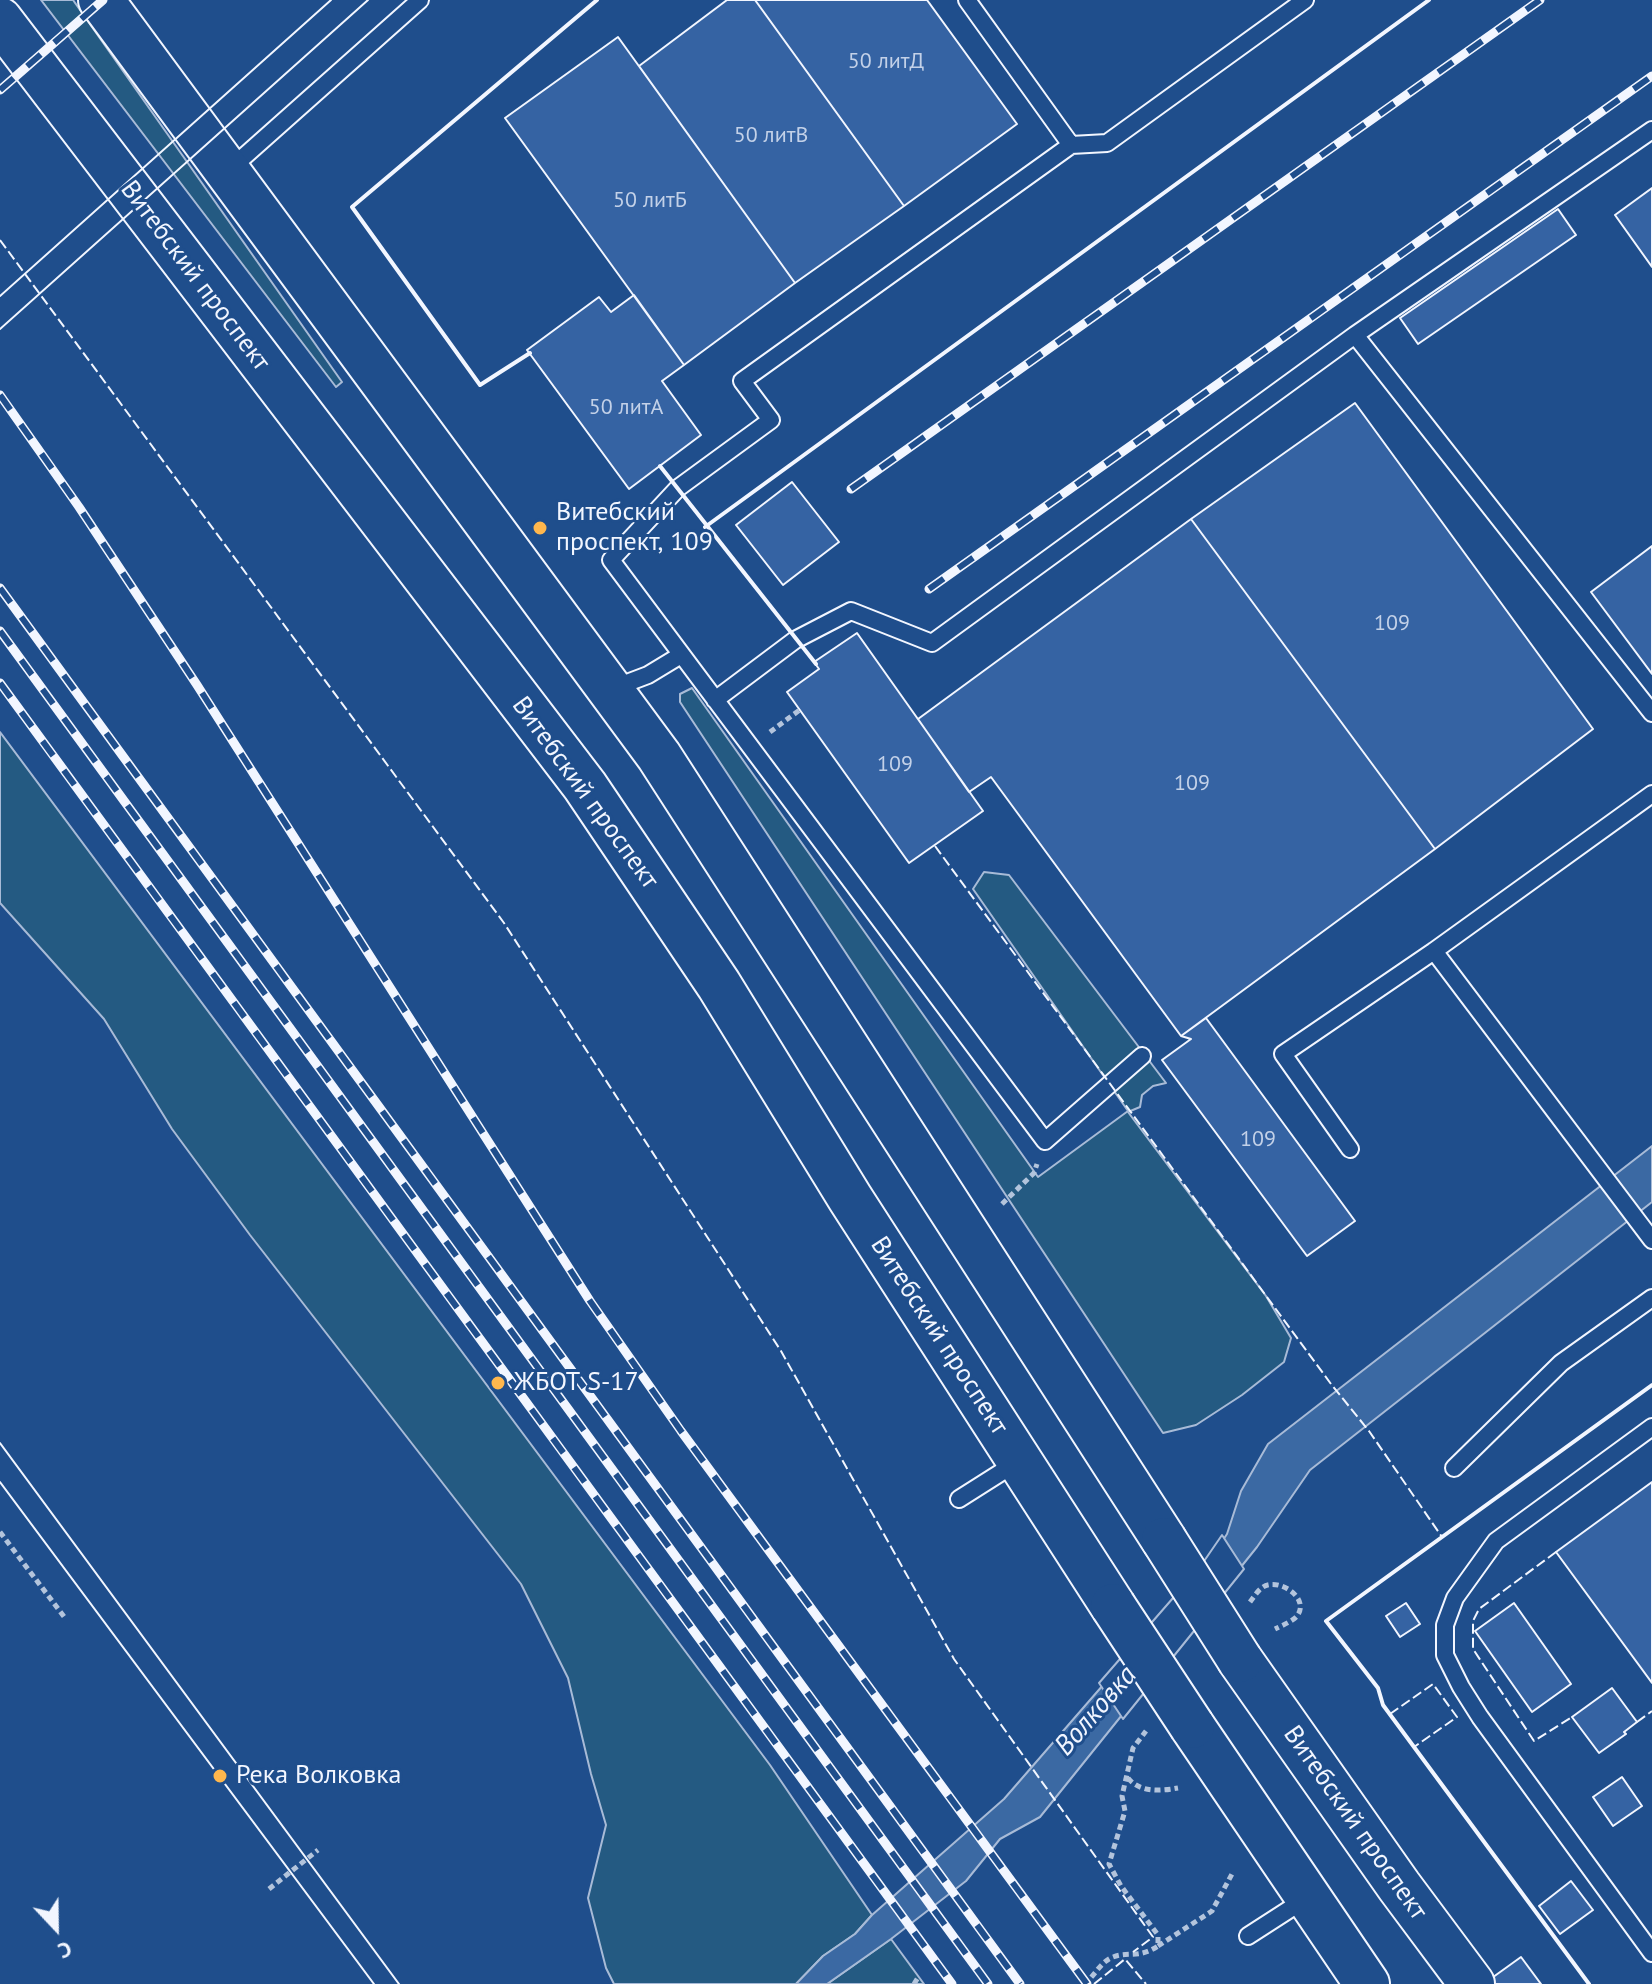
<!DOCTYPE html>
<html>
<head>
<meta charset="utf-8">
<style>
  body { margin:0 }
  #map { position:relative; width:1652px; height:1984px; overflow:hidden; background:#1f4e8c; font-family:"PT Sans",sans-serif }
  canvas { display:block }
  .north { position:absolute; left:16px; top:1888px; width:80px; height:80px; -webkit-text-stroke:6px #1f4e8c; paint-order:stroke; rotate:158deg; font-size:22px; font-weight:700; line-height:32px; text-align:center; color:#f2f6ff }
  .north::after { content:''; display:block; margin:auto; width:28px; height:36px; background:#f2f6ff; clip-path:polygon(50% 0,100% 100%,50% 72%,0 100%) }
</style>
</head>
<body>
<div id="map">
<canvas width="1652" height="1984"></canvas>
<div class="north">С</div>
</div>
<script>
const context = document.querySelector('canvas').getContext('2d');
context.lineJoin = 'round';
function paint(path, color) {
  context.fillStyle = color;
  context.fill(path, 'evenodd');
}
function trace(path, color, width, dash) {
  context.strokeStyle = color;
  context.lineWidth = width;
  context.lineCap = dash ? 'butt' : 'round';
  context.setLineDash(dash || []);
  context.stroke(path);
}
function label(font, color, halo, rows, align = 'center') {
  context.font = font + ' "PT Sans",sans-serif';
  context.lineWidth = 6;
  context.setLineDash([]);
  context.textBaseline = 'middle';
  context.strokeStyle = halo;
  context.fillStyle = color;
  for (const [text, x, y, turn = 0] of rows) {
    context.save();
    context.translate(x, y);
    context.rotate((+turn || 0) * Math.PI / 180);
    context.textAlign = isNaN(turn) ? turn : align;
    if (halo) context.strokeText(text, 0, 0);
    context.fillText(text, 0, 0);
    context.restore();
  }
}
const green = new Path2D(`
  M41,0H73L342,382L336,387Z
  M692,688L1038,1177L1128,1111L973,889L984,872L1009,875L1166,1083L1153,1086L1142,1095L1140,1107L1128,1112L1266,1296L1291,1338L1284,1362L1242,1395L1196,1425L1163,1433L680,702V694Z
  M0,732L770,1765L872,1915L855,1934L823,1956L796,1984H614L606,1968L588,1898L606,1825L591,1774L568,1678L521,1584L250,1235L172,1129L104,1019L0,903Z
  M891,1939L924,1984H827Z`);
paint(green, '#245a82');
trace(green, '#a8bbd7', 2);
const water = new Path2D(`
  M1652,1146V1202L1310,1470L1257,1547L1040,1817L1000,1839L966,1881L891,1939L827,1984H796L823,1956L855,1934L872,1915L1004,1799L1203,1570L1227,1534L1241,1491L1268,1444Z`);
paint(water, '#3b69a3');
trace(water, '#a8bbd7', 2);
const pier = new Path2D(`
  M1222,1535L1244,1569L1123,1719L1099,1683L1200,1567Z`);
paint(pier, '#1f4e8c');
trace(pier, '#a8bbd7', 2);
const building = new Path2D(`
  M727,0H755L904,206L795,283L639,66Z
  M755,0H927L1017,124L904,206Z
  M618,37L795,283L684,365L505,118Z
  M1652,188V267L1615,215Z
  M1558,209L1576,235L1418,344L1400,318Z
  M634,295L684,365L662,381L701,435L629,489L527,350L599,297L611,312Z
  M1355,403L1593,729L1435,849L1191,519Z
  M792,482L839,542L783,585L736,525Z
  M1191,519L1435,849L1181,1036L991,777L969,792L918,719Z
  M1652,546V674L1591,592Z
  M857,633L983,811L909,863L787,692L819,669L814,662Z
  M1206,1018L1355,1221L1307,1256L1162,1060L1191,1039L1181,1036Z
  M1652,1482V1683L1556,1552Z
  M1406,1603L1420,1624L1400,1637L1386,1616Z
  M1514,1603L1571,1684L1532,1712L1475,1631Z
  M1612,1688L1637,1722L1624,1732L1626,1734L1599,1753L1572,1717Z
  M1622,1777L1642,1806L1613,1826L1593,1797Z
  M1571,1881L1593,1910L1560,1934L1539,1906Z
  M1521,1957L1541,1984H1492L1489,1980Z`);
paint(building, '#3563a3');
trace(building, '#f2f6ff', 2);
const service = new Path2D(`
  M967,0L1071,145L742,381L771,420L678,488L611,560L1045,1141L1142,1056
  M1071,145L1107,143L1305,0
  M230,169L420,0
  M1355,335L1652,713
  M611,689L648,675L681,655
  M715,700L795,640L851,611L932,643L1355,335L1652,130
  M1434,951L1652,1240
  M1350,1149L1283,1054L1434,951L1652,794
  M1652,1427L1496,1541L1455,1598L1445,1625V1655L1461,1687L1480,1717L1652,1953
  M1454,1468L1561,1363L1652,1298
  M959,1499L1019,1461
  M1248,1936L1307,1898`);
const primary = new Path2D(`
  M101,0L659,756L1164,1540
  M0,20L585,786L719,985L850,1198L1113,1606
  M1240,1660L1399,1886L1472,1984
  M1192,1726L1367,1984`);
trace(service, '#f2f6ff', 20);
trace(primary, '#f2f6ff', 48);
trace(new Path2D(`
  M770,732L801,709
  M1002,1204L1034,1173L1037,1164
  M0,1532L65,1618
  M1250,1602C1253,1598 1258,1590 1263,1587C1278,1577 1311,1598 1297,1616C1293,1621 1281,1626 1275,1629
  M1128,1778C1140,1793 1161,1791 1178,1788
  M269,1889L318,1850
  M1158,1946L1212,1911L1232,1874
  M914,1984L919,1976
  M1084,1984C1095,1976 1100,1962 1113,1957C1129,1951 1138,1959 1158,1946V1935L1121,1886L1109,1864L1125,1811L1122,1796L1133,1748L1146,1731`), '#b3c4dc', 5, [6, 4]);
trace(service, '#1f4e8c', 16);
trace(primary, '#1f4e8c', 44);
trace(new Path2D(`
  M0,296L331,0
  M0,329L368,0
  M0,1443L399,1984
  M0,1482L374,1984`), '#f2f6ff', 2);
const rail = new Path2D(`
  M0,90L103,0
  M0,395L79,507L197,685L590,1301L681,1431L1087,1984
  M851,489L1540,0
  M0,588L1020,1984
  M929,589L1652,76
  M0,631L988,1984
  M0,683L952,1984`);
trace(rail, '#f2f6ff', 9);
trace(rail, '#1f4e8c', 6, [18]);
const primaryBridge = new Path2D(`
  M1164,1540L1240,1660
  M1113,1606L1192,1726`);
trace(primaryBridge, '#f2f6ff', 48, []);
trace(primaryBridge, '#1f4e8c', 44);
trace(new Path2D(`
  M0,240L504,923L781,1351L954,1659L1153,1937L1133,1952
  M935,846L1331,1384L1369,1431L1442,1537
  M1556,1552L1479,1609L1473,1621V1649L1534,1741L1572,1717
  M1390,1714L1433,1684L1457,1717L1414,1747
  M1637,1722L1652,1711
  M1094,1984L1125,1959L1146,1984`), '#f2f6ff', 2, [10, 4]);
trace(new Path2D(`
  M530,353L480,385L352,207L597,0
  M660,466L816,664
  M705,527L1429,0
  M1589,1984L1383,1705L1378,1688L1326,1621L1652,1385`), '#f2f6ff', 4);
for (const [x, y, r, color] of [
  [540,528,8,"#ffb74d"],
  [498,1383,8,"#ffb74d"],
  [220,1776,8,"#ffb74d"]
]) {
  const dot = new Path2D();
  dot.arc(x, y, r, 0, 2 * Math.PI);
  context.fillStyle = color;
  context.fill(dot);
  trace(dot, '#1f4e8c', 3);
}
label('22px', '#c3d1e8', null, [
  ["50 литД",886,62],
  ["50 литВ",771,136],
  ["50 литБ",650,201],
  ["50 литА",626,408],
  ["109",1392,624],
  ["109",895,765],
  ["109",1192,784],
  ["109",1258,1140]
]);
label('26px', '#f2f6ff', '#1f4e8c', [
  ["Витебский проспект",195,276,53],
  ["Витебский проспект",585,793,54],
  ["Витебский проспект",939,1336,57],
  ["Витебский проспект",1355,1823,55]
]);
label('26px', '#f2f6ff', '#1f4e8c', [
  ["Витебский",556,513],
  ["проспект, 109",556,543],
  ["ЖБОТ S-17",514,1383],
  ["Река Волковка",236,1776]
], 'left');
label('italic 28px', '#f2f6ff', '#1f4e8c', [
  ["Волковка",1096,1711,-49]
]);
</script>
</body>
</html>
